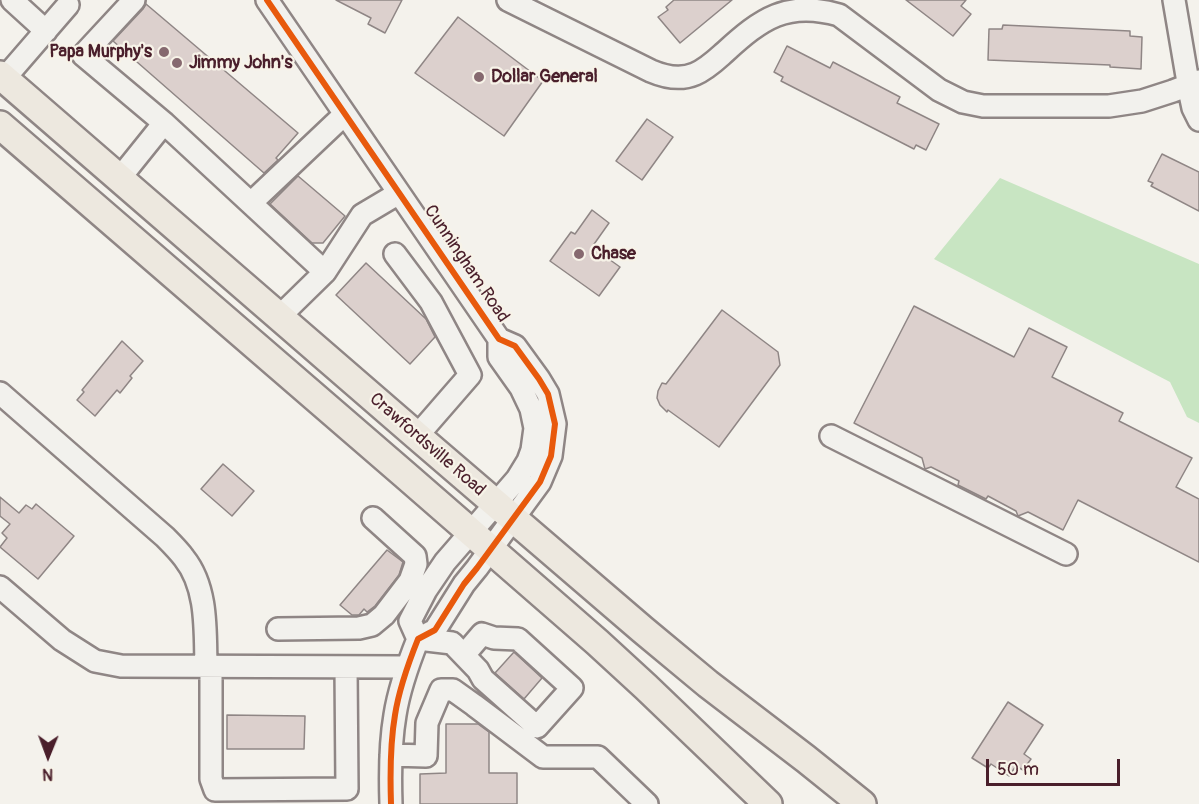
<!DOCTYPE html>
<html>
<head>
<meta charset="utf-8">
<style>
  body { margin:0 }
  #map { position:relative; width:1199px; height:804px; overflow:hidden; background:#f4f2ec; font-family:Pangolin,sans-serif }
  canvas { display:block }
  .north { position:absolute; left:18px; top:726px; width:60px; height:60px; -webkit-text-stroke:4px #f7f3e8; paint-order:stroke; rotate:181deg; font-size:16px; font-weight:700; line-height:24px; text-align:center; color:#4a1f2b }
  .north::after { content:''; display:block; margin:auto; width:21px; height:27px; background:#4a1f2b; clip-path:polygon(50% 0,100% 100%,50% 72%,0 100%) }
  .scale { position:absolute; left:986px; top:759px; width:134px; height:27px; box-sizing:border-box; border:3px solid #4a1f2b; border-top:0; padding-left:8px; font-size:18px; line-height:21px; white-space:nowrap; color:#4a1f2b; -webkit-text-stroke:4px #f7f3e8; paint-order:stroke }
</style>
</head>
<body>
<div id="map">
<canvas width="1199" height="804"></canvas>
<div class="north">N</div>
<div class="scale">50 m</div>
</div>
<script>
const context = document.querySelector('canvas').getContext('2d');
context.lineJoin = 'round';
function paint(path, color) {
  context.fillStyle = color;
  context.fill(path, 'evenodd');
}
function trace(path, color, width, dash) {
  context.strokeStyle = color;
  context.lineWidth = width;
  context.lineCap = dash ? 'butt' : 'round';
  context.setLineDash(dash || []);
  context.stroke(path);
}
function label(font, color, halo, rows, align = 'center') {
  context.font = font + ' Pangolin,sans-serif';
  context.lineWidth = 4.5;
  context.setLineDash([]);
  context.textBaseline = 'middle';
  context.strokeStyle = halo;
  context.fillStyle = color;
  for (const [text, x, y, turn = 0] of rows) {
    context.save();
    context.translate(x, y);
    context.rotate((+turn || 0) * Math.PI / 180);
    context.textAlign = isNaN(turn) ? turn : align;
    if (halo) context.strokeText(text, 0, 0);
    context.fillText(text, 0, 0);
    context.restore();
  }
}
paint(new Path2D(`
  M1000,178L1199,264V423L1187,417L1170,382L934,259Z`), '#c8e5c2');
const building = new Path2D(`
  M336,0H402L385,33L368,24L371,18Z
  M674,0H732L680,43L658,17L668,10L666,7Z
  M906,0H966L961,6L971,14L953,36Z
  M146,4L298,133L276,158L278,160L264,173L113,41L143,9Z
  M458,17L543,81L504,136L415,73Z
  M1003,25L1130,31V36L1142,37L1141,69L1110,67V65L988,60L989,29H1002Z
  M787,46L830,68L833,62L900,97L897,103L939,124L926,150L916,145L914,149L781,81L783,77L774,72Z
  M647,119L673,137L642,180L616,161Z
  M1162,154L1199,172V211L1151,186L1153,183L1148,181Z
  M298,176L345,216L323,243H312L270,204Z
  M592,210L609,223L592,247L620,267L599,296L550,261L571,232L575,234Z
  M366,263L426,319L435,337L410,364L336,295Z
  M914,306L1014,357L1029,328L1067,347L1052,377L1123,413L1119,421L1192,458L1176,487L1199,499V562L1078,500L1063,530L1028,512L1018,516L1016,511L988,496L986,499L958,485L959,481L931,467L925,469L922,458L854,423Z
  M722,310L778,352L780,365L719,447L668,410L667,412L660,405L657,398L658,391L662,383L666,384Z
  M122,341L143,361L130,376L132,378L120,393L117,390L95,416L77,400L84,392L82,390Z
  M223,464L254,491L232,516L201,489Z
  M0,497L19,513L26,505L32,509L36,504L74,536L38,579L0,547L7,538L2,533L10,524L0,516Z
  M387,550L403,562L399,575L375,606L367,612L364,609L359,615H352L340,605Z
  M514,652L542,678L524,699L495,673Z
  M1008,702L1043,725L1024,754L1031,759L1023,770L1016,766L1009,776L991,764L988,768L972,758Z
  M227,715L305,716L304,749H227Z
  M446,724H478L489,732V773H517V804H420V774L446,773Z`);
paint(building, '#dcd0cd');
trace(building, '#8f8685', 1.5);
const minor = new Path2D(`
  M12,0L46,31
  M134,0L83,55L164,123
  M267,0L499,339L515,346L539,379L548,394L555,424L551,456L540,482L477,568L464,584L435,630L418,639C408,664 399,689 395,715C390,744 390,774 391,804
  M508,0L651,71C665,77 681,80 695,74C707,69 716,60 725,52C761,19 787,0 839,15L939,90L963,102L983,106H1109L1142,101L1173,91L1199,81
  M1174,0L1190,94L1193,108L1199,120
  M4,79L68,5
  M119,179L164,123L325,272L279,317
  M251,203L345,114
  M395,254L431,302L470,375L417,436
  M325,272L362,215L399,193
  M0,393L165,537C172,544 179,551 184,558C208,588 205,631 206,667
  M831,436L1066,554
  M0,587L62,640L95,661L121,666L407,667
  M278,629L359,628L372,625L384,615L410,581L416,564L415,556L373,518
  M418,639L410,621L426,590L445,562L517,479L528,461L532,450L535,428L531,409L521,388L499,357V339
  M418,639L452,643L478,670L483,679L537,727L572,688L518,639L494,638L482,634L464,655
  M211,667V779L215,790L347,789L346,667
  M391,755L426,756L427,723L441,690H453L474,705L543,757H598L647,804`);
const major = new Path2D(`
  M0,75L417,436L643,630L708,684L806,759L862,804
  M0,125L404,474L597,642L646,687L768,804`);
trace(minor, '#8f8685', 26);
trace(major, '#8f8685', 32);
trace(minor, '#f2f1ed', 21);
trace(major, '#ede8df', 27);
trace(new Path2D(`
  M267,0L499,339L515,346L539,379L548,394L555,424L551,456L540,482L477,568L464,584L435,630L418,639C408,664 399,689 395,715C390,744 390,774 391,804`), '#e8590c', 6);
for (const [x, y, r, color] of [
  [164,52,6,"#86696f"],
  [177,63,6,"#86696f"],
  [479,77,6,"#86696f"],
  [579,254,6,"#86696f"]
]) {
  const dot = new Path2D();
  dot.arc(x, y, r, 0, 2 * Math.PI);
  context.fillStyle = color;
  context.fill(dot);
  trace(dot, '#f7f3e8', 2);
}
label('bold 18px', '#4a1f2b', '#f7f3e8', [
  ["Papa Murphy's",152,52,"right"],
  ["Jimmy John's",189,63],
  ["Dollar General",491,77],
  ["Chase",591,254]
], 'left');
label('18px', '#4a1f2b', '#f7f3e8', [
  ["Cunningham Road",466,264,56],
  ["Crawfordsville Road",427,445,41]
]);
</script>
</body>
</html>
